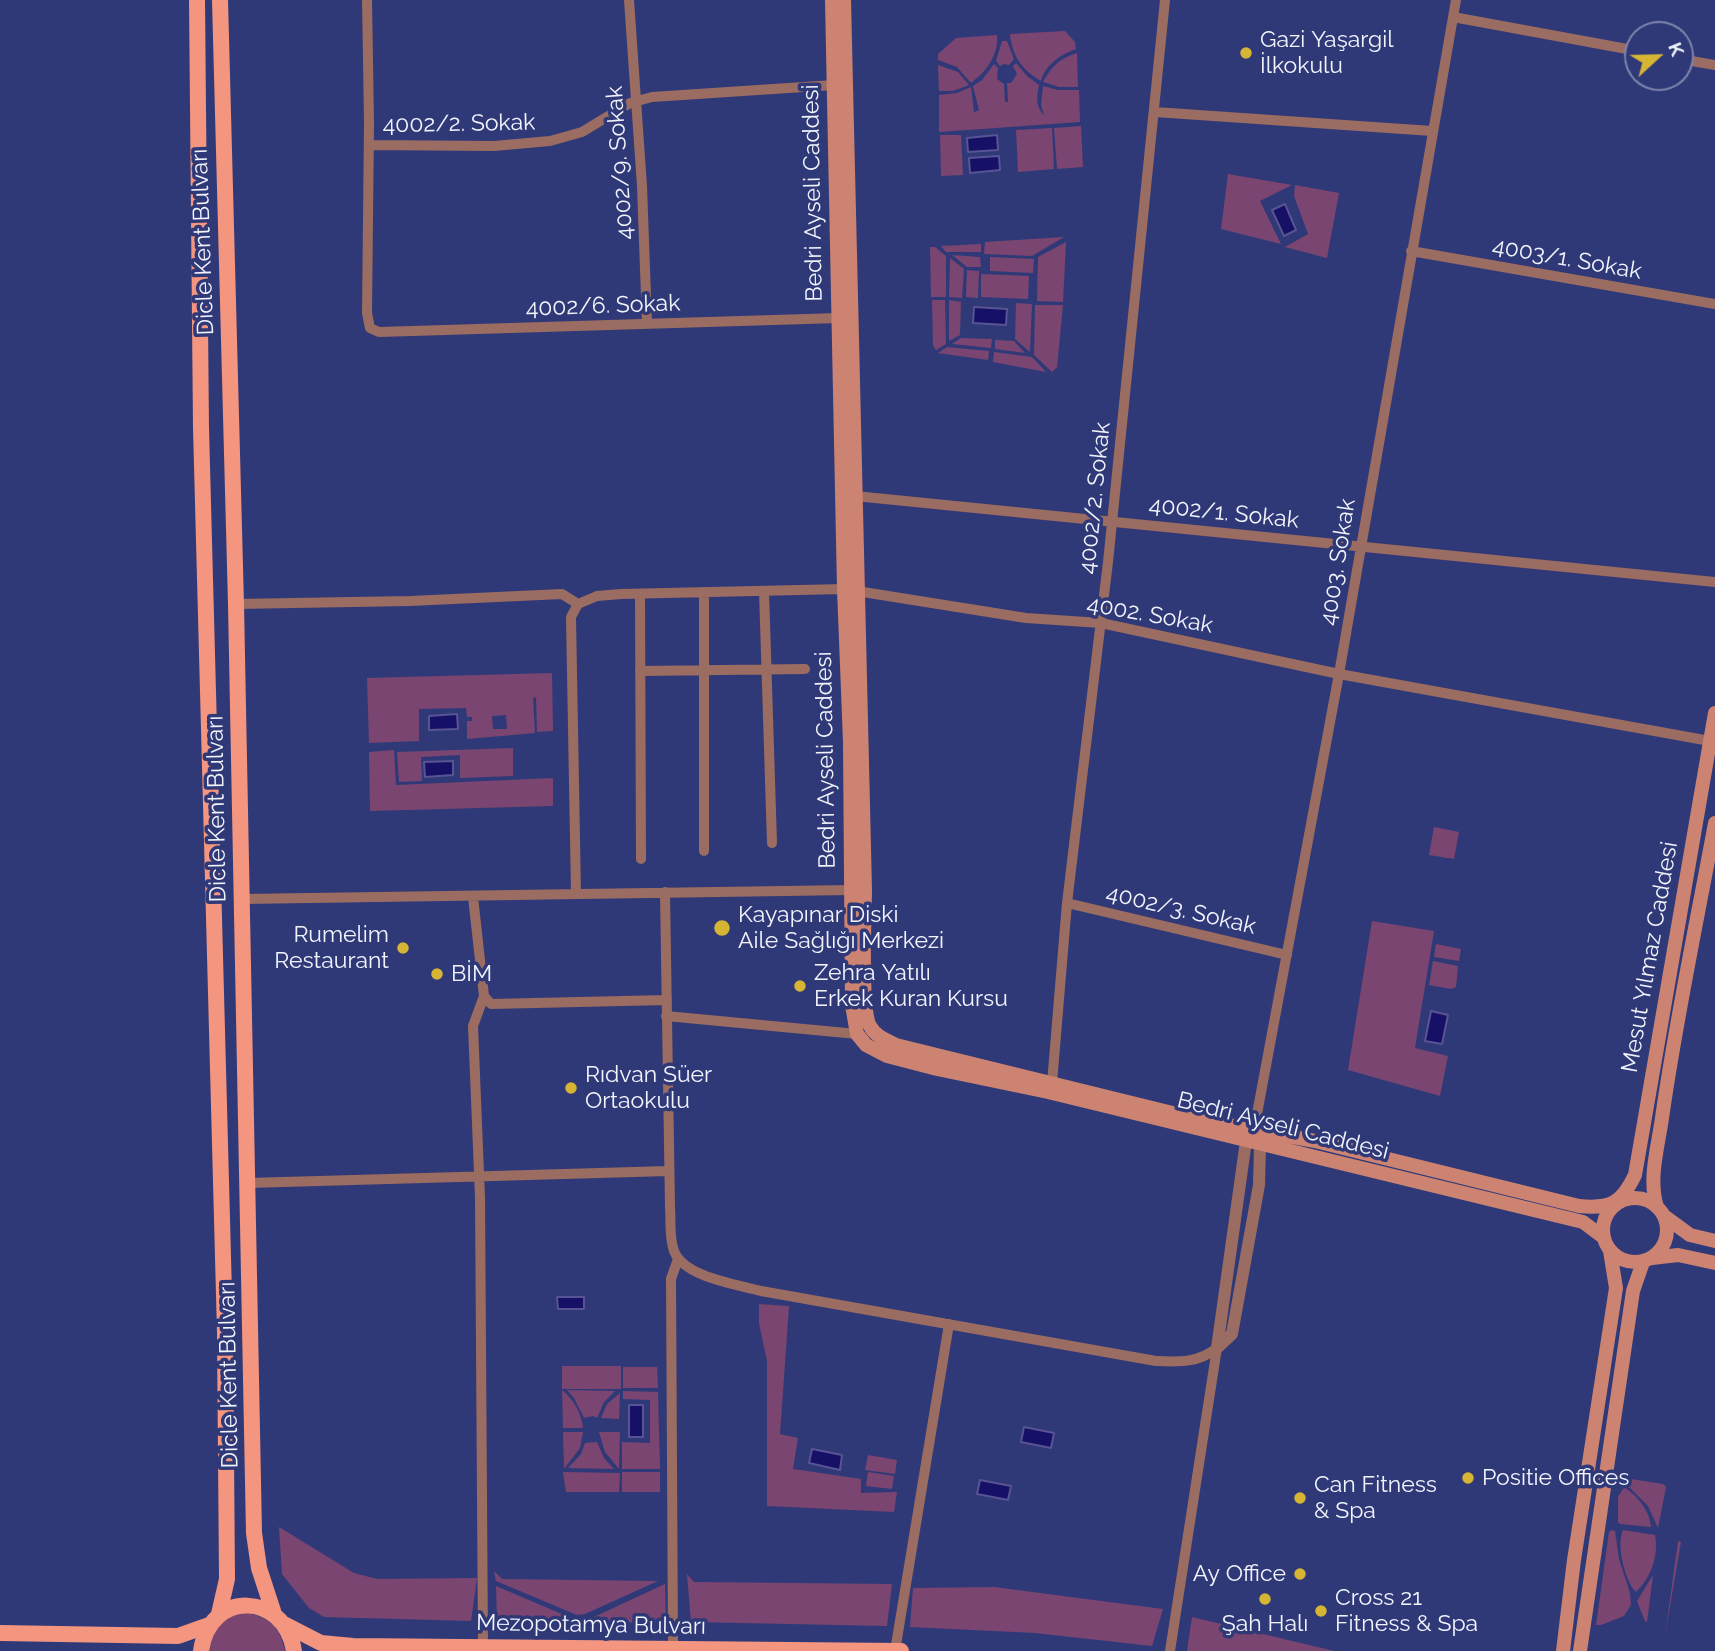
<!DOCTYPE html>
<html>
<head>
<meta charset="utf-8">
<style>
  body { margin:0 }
  #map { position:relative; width:1715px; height:1651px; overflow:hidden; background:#303977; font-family:Raleway,sans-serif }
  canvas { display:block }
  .north { position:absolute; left:1624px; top:21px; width:70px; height:70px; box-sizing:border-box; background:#303977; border:2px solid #7e84ac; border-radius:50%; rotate:68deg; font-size:19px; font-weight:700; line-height:28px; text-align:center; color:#f2f4fc }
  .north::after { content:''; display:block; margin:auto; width:24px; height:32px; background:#d6b534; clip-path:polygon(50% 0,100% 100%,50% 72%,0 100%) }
</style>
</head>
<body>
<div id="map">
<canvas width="1715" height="1651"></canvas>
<div class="north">K</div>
</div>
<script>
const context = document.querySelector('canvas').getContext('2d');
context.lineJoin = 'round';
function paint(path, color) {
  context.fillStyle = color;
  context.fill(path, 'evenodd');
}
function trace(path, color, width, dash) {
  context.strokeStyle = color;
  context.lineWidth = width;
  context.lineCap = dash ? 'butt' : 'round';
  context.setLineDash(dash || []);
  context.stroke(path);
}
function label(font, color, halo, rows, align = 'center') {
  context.font = font + ' Raleway,sans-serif';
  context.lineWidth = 7;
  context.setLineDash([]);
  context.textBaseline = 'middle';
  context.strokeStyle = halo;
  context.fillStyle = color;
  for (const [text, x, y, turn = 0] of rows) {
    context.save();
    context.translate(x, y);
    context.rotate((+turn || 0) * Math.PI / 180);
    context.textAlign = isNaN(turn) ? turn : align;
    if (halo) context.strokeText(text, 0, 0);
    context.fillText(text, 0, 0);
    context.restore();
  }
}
paint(new Path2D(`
  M1065,31L1075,42L1076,49C1061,54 1045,65 1041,81C1023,71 1012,56 1010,34Z
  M997,35C999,55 986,72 971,83L957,67L938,60V54L956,38Z
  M1002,41H1007L1014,59L1009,65L1004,64L1000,66L996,61Z
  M1077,53L1078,87H1059L1043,82C1052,66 1059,59 1077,53Z
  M1016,63L1027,76L1039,85C1037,95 1035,107 1044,115L1041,105L1043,86L1058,90H1079L1080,122L939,132V95L957,93L971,87L974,112L979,110L973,86L982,80L994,64L998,68L997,79L1004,84L1005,102H1008L1007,83H1011L1017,74L1013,66Z
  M938,65L958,72L969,85L953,91H939Z
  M1081,126L1083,167L1057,169L1054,128Z
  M1052,128L1054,169L1018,172L1016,130Z
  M940,135H961L963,175L941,176Z
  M1228,174L1292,185L1260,201L1281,244L1221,229Z
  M1295,185L1339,193L1327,258L1285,247L1308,234L1294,196Z
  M1064,237L1032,256L984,254L985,242Z
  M1066,242L1063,302L1037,301L1038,257Z
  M981,244V252H946L941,246Z
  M930,247H935L946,256V297H931Z
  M952,255L980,257L981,267H967Z
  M990,257L1034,259L1033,273L990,271Z
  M950,258L964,269L962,298L949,297Z
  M967,270L979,271L978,298L966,297Z
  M981,274L1029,276L1028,299L981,297Z
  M932,300H945L946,344L936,350L933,346Z
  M949,300L961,302L960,335L949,341Z
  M1016,303L1032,304L1030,352L1015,339Z
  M1035,305H1063L1057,367L1052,372L1034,355Z
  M961,338L992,339L991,348L952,344Z
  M995,340L1014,341L1025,353L995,349Z
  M947,347L989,351L988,360L938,353Z
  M994,352L1032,357L1046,372L993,362Z
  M552,673L553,731L537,732L536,697L533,698L535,733L467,739V721H472V717H467L466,708L419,709V741L369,743L367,678ZM506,715L507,729H493L492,716Z
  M513,748V776L460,778V755L421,757L422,781L399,782L397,752Z
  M394,750L396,785L553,778V806L370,811L369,752Z
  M1434,827L1459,832L1454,859L1429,855Z
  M1372,921L1434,931L1415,1048L1448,1056L1440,1096L1348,1070Z
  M1436,944L1461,949L1459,961L1434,957Z
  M1433,961L1458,966L1456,987L1451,989L1429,985Z
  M759,1304L789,1306L780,1434L798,1438L793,1469L861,1479V1493L897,1492L894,1512L767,1506V1361L759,1323Z
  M562,1366H621V1389H562Z
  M623,1367H657L658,1388H623Z
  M562,1390C574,1400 581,1412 583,1428H563Z
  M567,1390L615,1391L604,1402L597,1418L593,1416L584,1418L574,1398Z
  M623,1391L658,1392L660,1469H622V1442L650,1443V1400L623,1399Z
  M620,1393L619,1419L601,1418L607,1404Z
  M563,1432H583L580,1448L564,1469Z
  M599,1432H620L619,1469L605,1452Z
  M597,1442L604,1458L614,1469L568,1468L581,1454L585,1443Z
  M868,1455L897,1460L895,1474L865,1470Z
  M563,1472L620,1473L619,1492H566Z
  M622,1472H660V1492H622Z
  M868,1472L894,1476L892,1489L866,1486Z
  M1631,1479L1663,1484L1666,1487L1658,1528L1648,1506L1626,1484Z
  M1624,1487C1638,1496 1650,1511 1651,1527L1620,1524L1618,1522V1497Z
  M279,1527L354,1573L377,1579L477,1578L471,1621L324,1617L309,1608L282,1574Z
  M1612,1530L1615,1531L1619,1559L1630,1593L1631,1605L1624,1616L1601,1625H1596L1609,1532Z
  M1623,1530L1655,1535C1659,1555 1651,1578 1636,1592C1625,1582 1616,1544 1623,1530Z
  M1679,1541L1681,1542L1665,1635L1678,1542Z
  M494,1571L502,1579L658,1581L585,1614L577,1615L496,1581Z
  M687,1574L694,1582L892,1584L887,1626L691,1622Z
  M1653,1575L1647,1622L1645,1621L1637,1601Z
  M665,1584L666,1623L583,1622Z
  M496,1586L578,1621H497Z
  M994,1587L1163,1609L1152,1646L1035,1633L910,1627L913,1588Z
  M243,1613C268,1615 280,1627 285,1651H206C212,1630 221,1617 243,1613Z
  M1192,1617L1334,1651H1187Z`), '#7a4571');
const water = new Path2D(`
  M997,135L998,150L968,152L967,138Z
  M999,156L1000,170L970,173L969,158Z
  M1285,204L1296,230L1284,236L1272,210Z
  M974,307L1007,309L1006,325L973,323Z
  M457,714L458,729L429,730V716Z
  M453,761V775L425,777L424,762Z
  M1431,1011L1448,1015L1442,1044L1425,1041Z
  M557,1297H584V1309H558Z
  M629,1405H643V1437H629Z
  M1024,1427L1054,1433L1051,1448L1021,1442Z
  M812,1449L842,1455L840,1470L809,1463Z
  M980,1480L1011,1486L1008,1500L977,1494Z`);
paint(water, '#161066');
trace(water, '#585493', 2);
trace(new Path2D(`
  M367,0L369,123L367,313L370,328L379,332L839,318
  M629,0L642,186L647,324
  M1453,17L1638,51
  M1680,59L1715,65
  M1155,112L1432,131
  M369,145L494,146L550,141L582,132L630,103L652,97L834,85
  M1411,251L1715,304
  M855,496L1715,582
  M764,591L772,843
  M640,594L641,859
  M236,604L410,601L562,594L578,604
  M578,604L597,596L621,594L844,589L1026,618L1101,623L1339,674L1710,741
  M640,671L805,669
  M704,851V592
  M665,892L670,1207C671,1220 669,1238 674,1251C684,1277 735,1284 761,1291L1156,1361C1180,1362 1198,1363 1217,1348
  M576,894L571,617L578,604
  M473,897L484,996L491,1004L667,1000
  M242,899L852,890
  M1067,903L1287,955
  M666,1016L857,1034
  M1052,1083L1067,903L1108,562L1165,0
  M1254,1130L1339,674L1456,0
  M248,1183L669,1171
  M483,1646L480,1197L473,1026L484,996
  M673,1648L671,1279L678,1259
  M895,1651L949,1324
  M1170,1651L1217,1348`), '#9b6c61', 10);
trace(new Path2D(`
  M1217,1348L1232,1334L1259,1185L1260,1145L1262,1134
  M1217,1348L1247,1134`), '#9b6c61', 12);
trace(new Path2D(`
  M832,0L844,589L850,742L852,1005L857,1034L866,1045L887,1056L937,1069L1048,1092L1583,1222L1603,1237
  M844,0L865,890C865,915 860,1009 870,1026C875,1036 886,1040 896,1045L1201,1120L1315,1141L1579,1206C1610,1209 1621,1204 1635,1175L1715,713
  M1603 1230a32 32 0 1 1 64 0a32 32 0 1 1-64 0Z
  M1657,1207C1648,1179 1658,1147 1662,1118C1676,1019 1697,921 1715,823
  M1664,1216L1690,1235L1715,1241
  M1652,1258L1678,1255L1715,1263
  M1563,1651L1574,1560L1616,1288L1610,1251
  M1580,1651L1633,1291L1643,1262`), '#cd8372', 14);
trace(new Path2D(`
  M197,0L201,428L225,1332L227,1579L219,1614
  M220,0L236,604L254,1533L259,1568L274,1614
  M284,1624L321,1643L353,1646L901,1651
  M0,1633L178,1636L209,1625
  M201,1651C209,1590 284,1591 294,1651`), '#f3957f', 16);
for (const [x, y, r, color] of [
  [1246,53,7,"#d6b534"],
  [722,928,9,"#d6b534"],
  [403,948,7,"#d6b534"],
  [437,974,7,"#d6b534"],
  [800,986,7,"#d6b534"],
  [571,1088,7,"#d6b534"],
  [1468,1478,7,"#d6b534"],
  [1300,1498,7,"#d6b534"],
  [1300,1574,7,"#d6b534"],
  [1265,1599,7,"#d6b534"],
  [1321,1611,7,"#d6b534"]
]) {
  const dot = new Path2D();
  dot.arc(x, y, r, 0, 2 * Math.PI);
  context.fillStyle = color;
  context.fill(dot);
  trace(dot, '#303977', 2.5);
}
label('23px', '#f2f4fc', '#303977', [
  ["Gazi Yaşargil",1260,40],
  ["İlkokulu",1260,66],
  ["Kayapınar Diski",738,915],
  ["Aile Sağlığı Merkezi",738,941],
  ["Rumelim",389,935,"right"],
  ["Restaurant",389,961,"right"],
  ["Zehra Yatılı",814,973],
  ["Erkek Kuran Kursu",814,999],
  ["BİM",451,974],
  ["Rıdvan Süer",585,1075],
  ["Ortaokulu",585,1101],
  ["Positie Offices",1482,1478],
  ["Can Fitness",1314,1485],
  ["& Spa",1314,1511],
  ["Ay Office",1286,1574,"right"],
  ["Cross 21",1335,1598],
  ["Fitness & Spa",1335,1624],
  ["Şah Halı",1265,1624,"center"]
], 'left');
label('23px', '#f2f4fc', '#303977', [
  ["4002/2. Sokak",459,124,-1],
  ["4002/9. Sokak",620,163,-94],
  ["Bedri Ayseli Caddesi",813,193,-91],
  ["Dicle Kent Bulvarı",203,242,-92],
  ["4003/1. Sokak",1567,259,10],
  ["4002/6. Sokak",603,306,-2],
  ["4002/2. Sokak",1095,498,-84],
  ["4002/1. Sokak",1224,513,6],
  ["4003. Sokak",1338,562,-81],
  ["4002. Sokak",1150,615,10],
  ["Bedri Ayseli Caddesi",826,760,-91],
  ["Dicle Kent Bulvarı",217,809,-91],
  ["4002/3. Sokak",1181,910,13],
  ["Mesut Yılmaz Caddesi",1650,957,-80],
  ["Bedri Ayseli Caddesi",1283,1126,14],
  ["Dicle Kent Bulvarı",229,1375,-91],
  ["Mezopotamya Bulvarı",591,1625,1]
]);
</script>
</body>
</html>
